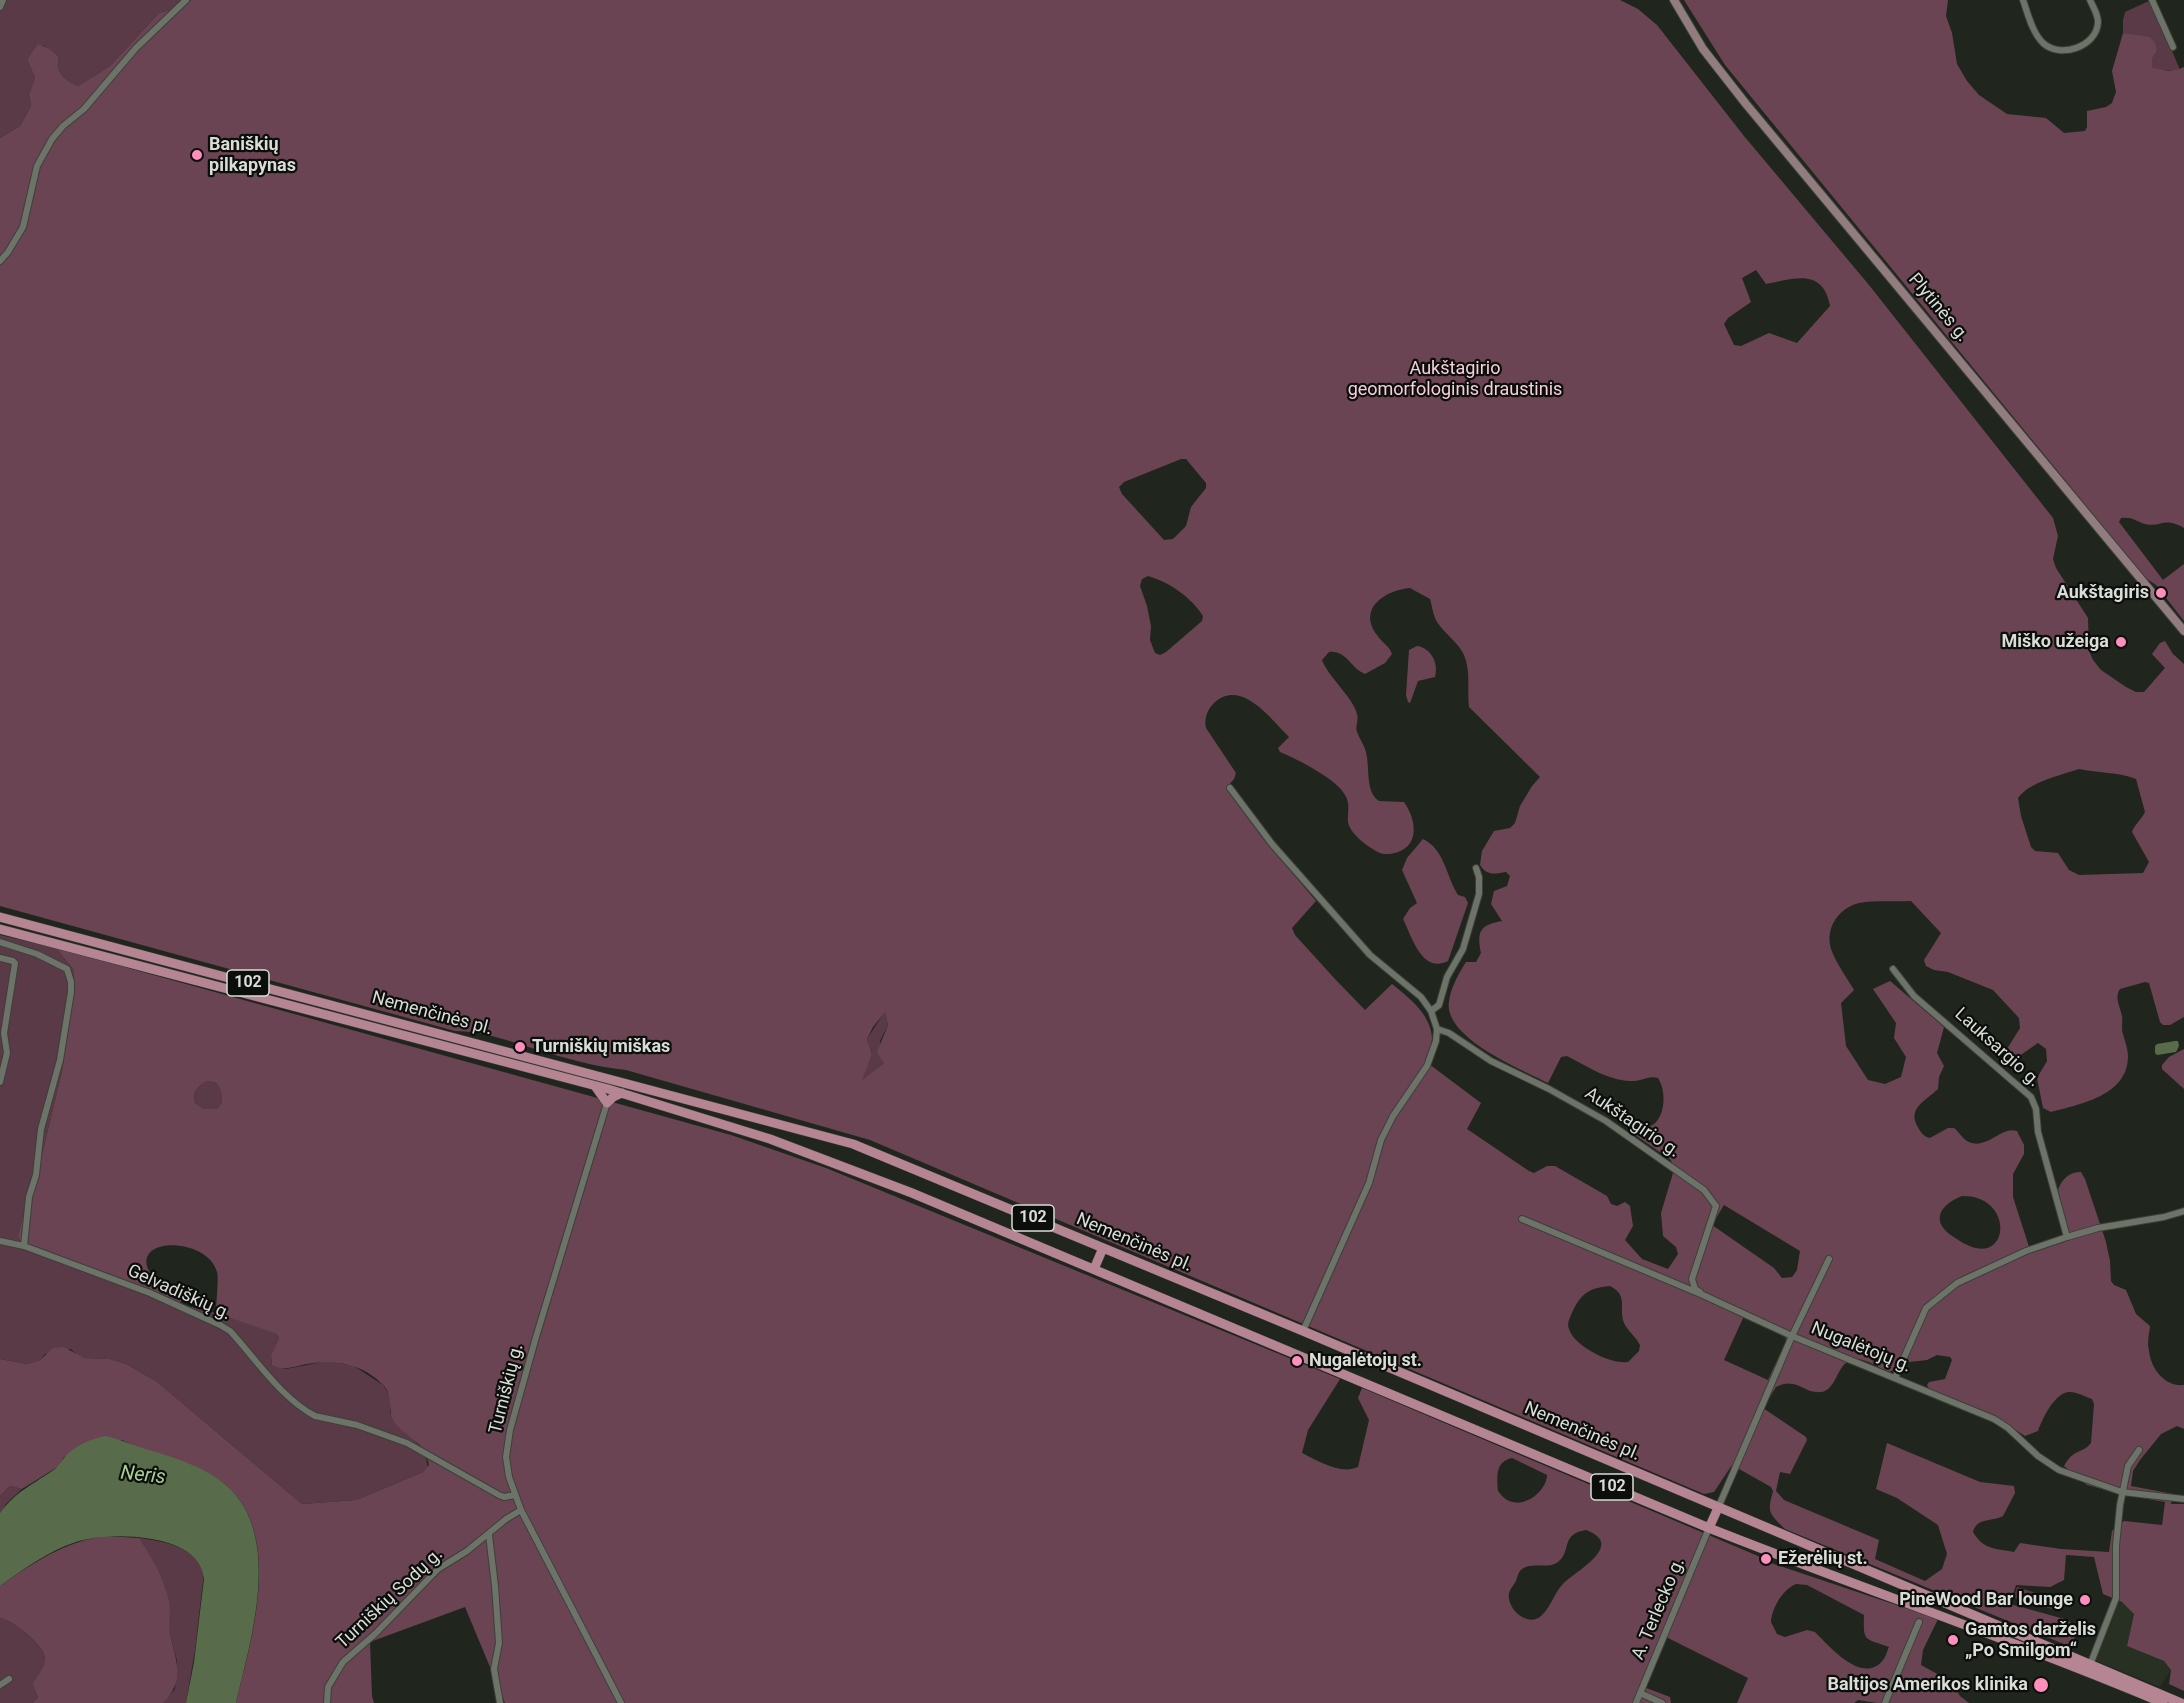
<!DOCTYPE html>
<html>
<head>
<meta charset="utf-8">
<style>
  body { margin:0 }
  canvas { display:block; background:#20251d }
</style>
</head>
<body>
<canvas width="2184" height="1703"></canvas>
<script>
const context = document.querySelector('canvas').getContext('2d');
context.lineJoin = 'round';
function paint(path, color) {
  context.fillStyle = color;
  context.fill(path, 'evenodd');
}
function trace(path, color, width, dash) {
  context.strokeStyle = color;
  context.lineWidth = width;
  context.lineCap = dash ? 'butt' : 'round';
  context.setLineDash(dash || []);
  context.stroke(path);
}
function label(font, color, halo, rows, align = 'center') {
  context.font = font + ' Roboto,sans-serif';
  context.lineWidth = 4.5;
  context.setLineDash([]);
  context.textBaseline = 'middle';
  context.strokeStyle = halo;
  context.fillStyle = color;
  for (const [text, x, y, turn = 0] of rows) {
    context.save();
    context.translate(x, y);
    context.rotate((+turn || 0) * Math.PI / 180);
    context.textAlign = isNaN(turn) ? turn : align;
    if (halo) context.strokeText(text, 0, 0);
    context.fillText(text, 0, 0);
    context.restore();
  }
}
paint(new Path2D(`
  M2112,1599L2122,1602L2134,1614L2127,1646L2164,1661L2171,1670L2160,1687L2098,1662L2090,1655Z`), '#273022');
paint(new Path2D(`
  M0,0H191L185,6L159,13L110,66L78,86C65,80 55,73 59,58L43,45L27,60L35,77L29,95L31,106L20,126L0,138Z
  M2151,0L2180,70H2157L2152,67V59L2157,51L2136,36L2123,33V20L2125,12Z
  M0,935L56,948L73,969L75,988L62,1071L36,1180L25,1207L18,1235L147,1288L179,1304L216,1313L277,1333L279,1338L271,1357L272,1365L286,1369L327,1361L354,1366L383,1385L390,1396V1413L425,1452L428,1468L423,1472L356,1500L302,1504L156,1381L126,1364L110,1359L84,1358L78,1356L71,1349L45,1354L40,1360L27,1364L0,1359Z
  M885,1011L888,1025L880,1041L884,1063L861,1081L872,1055L867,1039Z
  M207,1081L216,1083L221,1091L222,1102L217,1109H204L195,1103C192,1092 197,1087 207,1081Z
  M10,1486L22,1489L7,1503L0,1513V1496Z
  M139,1538C162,1541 195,1546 204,1573L195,1650L186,1703H163L175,1689L177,1661L169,1631V1603L165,1586Z
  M2017,1587L2055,1599L2052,1609L2014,1598Z
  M0,1618C11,1619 45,1645 45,1658C45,1667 36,1677 32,1684L38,1697L32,1703H0Z`), '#593a46');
paint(new Path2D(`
  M191,0H1620L1638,9L1657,25L1744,136L1869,285L2053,518L2058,536L2053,559L2056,568L2088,618L2089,651L2093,660L2101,670L2126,687L2136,692H2144L2165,668L2152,654L2160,643L2165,641L2173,654L2184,664V1017L2170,1025H2163L2160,1022L2149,983L2145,982L2120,989C2114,997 2120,1007 2122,1016C2123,1022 2121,1028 2123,1034C2125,1042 2128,1048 2128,1057C2127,1096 2080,1104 2051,1112L2043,1108L2037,1078L2047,1061L2046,1049L2038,1043L2012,1061L2004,1054L2020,1028L2019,1018L1993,990L1948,972L1934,970L1926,966L1924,960L1941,933L1911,901C1895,902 1875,900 1859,903C1839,908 1825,927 1831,949C1836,963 1847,978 1854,990L1841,1003L1846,1046L1868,1080L1885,1084L1901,1077L1906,1057L1894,1038L1896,1023L1873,989L1890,981L1944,1027L1937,1053L1944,1066L1939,1077L1938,1089C1924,1102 1906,1109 1919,1129C1922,1134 1925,1137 1930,1138L1948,1128H1954C1959,1132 1962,1138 1967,1141C1986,1152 2000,1126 2017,1131L2024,1145V1154L2013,1174V1197L2031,1253L2070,1240L2058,1190C2062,1179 2069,1172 2081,1172L2085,1179L2106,1242L2110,1261L2111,1281L2114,1285L2126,1290L2136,1314L2150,1326C2149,1334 2147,1343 2149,1351C2151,1369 2165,1387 2184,1385V1429L2177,1426L2161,1434L2140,1460L2133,1471L2131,1486L2173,1494L2171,1504H2184V1691L2169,1684L2171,1670L2164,1661L2127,1646L2134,1614L2122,1602L2103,1594L2094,1557L2066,1555L2064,1580L2050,1587L2016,1585L2010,1604L2068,1620L2077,1630L2071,1647L1785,1529C1769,1513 1767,1513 1773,1491L1771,1487L1732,1465L1714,1492L1704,1494L870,1140L626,1070C595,1067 565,1058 535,1049C508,1041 484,1031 455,1031L0,906V138L20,126L31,106L29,95L35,77L27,60L38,44C46,46 54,52 59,58C55,73 65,80 78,86L110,66L159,13L185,6ZM1756,270L1766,284C1793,279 1823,267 1830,306L1797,343L1769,333L1741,346L1734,345L1724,324L1728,318L1751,302L1742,278ZM1181,459H1186L1206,483V488L1191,507L1186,526L1173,539L1164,540L1122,494L1119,487L1124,482ZM1148,576C1169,582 1191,597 1203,616L1202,621L1166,652L1160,655L1155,653L1150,640L1151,626L1147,606L1140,586L1142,579ZM1410,588L1430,599C1432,606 1433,615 1437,622C1445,634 1458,642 1464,655C1471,671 1467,691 1469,707L1540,777L1532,786L1520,806L1515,823L1510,828L1494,831L1482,851L1480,865C1487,876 1495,874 1506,872L1510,876L1507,886L1494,891L1491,904L1502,921C1479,925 1477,932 1481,953L1476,962H1466C1459,973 1451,987 1449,1001C1443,1038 1521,1069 1548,1083L1561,1057L1567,1056C1587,1066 1607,1080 1630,1081C1641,1082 1648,1075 1658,1078C1666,1090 1666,1114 1654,1124C1649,1128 1641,1127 1635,1127L1631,1132L1671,1160L1673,1173L1661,1213L1663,1236L1676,1247L1678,1254L1668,1269L1642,1259L1625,1240L1633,1226L1630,1206L1625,1202L1617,1206L1611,1204L1607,1196L1555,1166H1547L1534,1173L1529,1171L1467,1129L1481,1103L1425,1061C1427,1054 1432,1045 1432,1038C1431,1014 1408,997 1392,984L1365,1010L1335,979L1295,935L1292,928L1316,901L1261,836L1228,791L1227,787L1234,779L1236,773L1206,728C1204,719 1207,710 1214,703C1241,678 1270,718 1289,737L1278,748L1280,752C1297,759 1337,779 1345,795C1351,805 1347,812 1348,822C1350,834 1369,848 1380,853C1385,855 1393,854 1398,852C1421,844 1415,817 1404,802L1379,801C1364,791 1371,765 1365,749C1363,743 1359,738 1357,732C1355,726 1359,720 1357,714C1354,699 1327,675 1322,660L1329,652C1347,650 1351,669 1365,674L1385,663L1392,654C1389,645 1382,643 1377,635C1357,608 1386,590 1410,588ZM2079,769C2097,773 2119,772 2136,779L2145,812C2142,819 2134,825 2132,832L2149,862L2143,873L2079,875L2069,870L2058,853L2035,851L2031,847L2021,816L2018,798C2031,781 2059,776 2079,769ZM885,1012L888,1025L877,1052L884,1063L862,1080L872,1055L867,1039L873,1027ZM1962,1196C2017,1195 2010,1273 1960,1241C1954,1237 1946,1233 1942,1226C1934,1212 1949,1201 1962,1196ZM1724,1205L1800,1251L1797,1270L1792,1277L1782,1278L1774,1268L1712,1225ZM1610,1286C1630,1296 1617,1309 1625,1325C1629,1332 1636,1337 1640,1345L1639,1351L1628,1362C1611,1365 1574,1346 1569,1329C1567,1323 1569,1320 1571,1315C1580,1295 1587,1288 1610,1286ZM1744,1316L1785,1336L1786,1341L1768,1380L1724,1360ZM1937,1355L1950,1357L1952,1360L1945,1379L1929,1382L1927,1385L1929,1389L1992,1415L2025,1436L2038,1431C2042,1420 2053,1395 2068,1392C2075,1391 2086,1397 2092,1399L2094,1404L2091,1443C2081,1455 2075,1447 2064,1466L2087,1485L2125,1495L2165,1502L2162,1525L2124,1521L2112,1531L2109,1552L2061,1549L2020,1543L2014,1552C1994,1548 1984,1550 1973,1532C1977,1517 1992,1522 2003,1516L2015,1493L2014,1486L1980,1482L1887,1443L1876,1489L1897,1498L1938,1525L1947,1554L1942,1569L1925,1581L1875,1559L1879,1540L1784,1500L1776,1491L1780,1472L1790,1474L1807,1440L1806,1437L1763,1408L1776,1387C1796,1376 1804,1394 1821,1392C1839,1390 1836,1357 1858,1359C1868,1360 1880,1368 1889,1372L1909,1362L1927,1360Z
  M1684,0H1948L1946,16L1952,33L1957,64L1967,81L1979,95L2007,114L2046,118L2064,133L2085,131L2087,127V111L2106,107L2112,103L2116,92L2112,71L2123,33L2150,37L2155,43L2157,51L2152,59V67C2161,71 2175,72 2184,67V528C2164,516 2160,528 2145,524C2134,521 2134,517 2121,518L2119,522L2163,580L2184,564V621L2156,585L2144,577L2110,535L1725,65Z
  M1417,646C1431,648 1439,663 1435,677L1418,681L1410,703L1408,702L1406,695L1409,650Z
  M1423,839C1445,850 1446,876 1458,895L1465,897L1468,903L1448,961C1422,974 1412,937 1403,919L1410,908L1417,903L1402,870L1407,858Z
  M56,948L731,1135L826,1168L1340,1379L1308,1430L1302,1453C1318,1461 1341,1475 1358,1467L1369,1420L1358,1398L1362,1388L1758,1556L1765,1561L1938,1619L1923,1650L1921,1665L1952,1682L1960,1696L1969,1703H1877L1858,1700L1854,1703H1737L1748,1678L1662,1635L1641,1686L1670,1697L1671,1703H505L465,1607L370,1642L372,1696L374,1703H236C252,1637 288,1523 215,1477C187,1459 152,1455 122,1440L64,1457L59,1466L22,1489L10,1486L0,1496V1359L27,1364L40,1360L53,1348L64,1347L84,1358L110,1359L126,1364L156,1381L302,1504L356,1500L423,1472L429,1465C428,1461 427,1455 425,1452C418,1440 403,1434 395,1423C386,1411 395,1397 383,1385C364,1364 333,1359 307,1364C294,1366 284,1372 272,1365L271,1356L279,1338L277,1334L216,1313C216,1304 219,1278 217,1272C208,1238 135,1236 148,1269C152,1278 175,1289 183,1298L179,1304L147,1288L21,1242L18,1235L25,1207L36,1180L62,1071L75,988L73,969ZM207,1081L216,1083L221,1091L222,1102L217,1109H204L195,1103C192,1092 197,1087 207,1081ZM1512,1458L1547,1475C1547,1489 1528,1506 1513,1502C1506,1501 1502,1496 1498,1491C1497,1476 1495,1462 1512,1458ZM1586,1530C1627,1545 1574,1572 1563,1584C1554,1593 1551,1607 1542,1615C1529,1629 1506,1609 1509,1593C1510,1589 1514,1585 1516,1581C1517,1577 1519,1571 1522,1569C1532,1561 1547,1570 1558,1562C1572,1551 1560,1534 1586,1530ZM1796,1584L1807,1585L1864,1615C1863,1643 1865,1638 1889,1647C1887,1651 1886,1657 1883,1660C1863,1686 1829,1646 1815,1632L1807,1630L1785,1637L1777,1634L1771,1622C1772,1608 1782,1590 1796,1584Z
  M2184,1049V1089L2162,1069V1065L2169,1057Z
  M106,1536L139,1538C151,1557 165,1579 169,1601C171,1612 168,1623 170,1634C176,1661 186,1681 163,1703H32L38,1697L32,1684C36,1677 45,1667 45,1658C45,1645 11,1619 0,1618V1586C33,1563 65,1541 106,1536Z`), '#6a4452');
paint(new Path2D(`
  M2175,1041H2178L2179,1046L2176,1052L2157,1055L2155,1053V1046L2157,1044Z
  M105,1436C121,1439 134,1446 149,1450C175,1458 206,1467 227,1486C283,1536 251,1640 236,1703H186L194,1662L204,1579C201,1532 108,1531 76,1542C48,1551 24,1569 0,1586V1513C16,1491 34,1484 55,1469C59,1465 61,1462 64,1458C74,1445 90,1440 105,1436Z`), '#586c4c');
const minor = new Path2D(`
  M2023,0C2028,14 2032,32 2043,43C2060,59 2097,47 2098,22C2098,14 2093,7 2090,0
  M2152,0L2173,47
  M0,7L3,0
  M0,261L8,252L23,227L37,166L52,139L63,126L84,109L136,48L186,0
  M1230,788L1272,844L1370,955L1421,997L1431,1011L1437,1029L1436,1041L1427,1066L1393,1116L1381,1140L1369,1183L1303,1331
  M0,942L37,954L67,969L71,982V992L60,1060L41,1129L36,1175L29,1197L24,1246
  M0,958L13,961L15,963L4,1033L7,1053L0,1082
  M1893,969L1914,996L2031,1097L2036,1109L2038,1132L2067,1237
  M1431,1011L1439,1005L1447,977L1463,949L1479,894V877L1476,868
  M1437,1029L1449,1033L1491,1061L1549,1089L1606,1121L1704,1190L1716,1206L1692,1279L1695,1289L1700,1292
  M607,1103L536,1337L510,1430L506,1457L509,1477L521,1510L621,1703
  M1522,1219L1703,1295L1792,1336L1994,1419L2008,1428L2038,1456L2059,1470L2122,1492L2184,1499
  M0,1241L24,1246L150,1293L220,1325L230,1331C256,1359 281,1398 315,1416L357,1425L407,1443L499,1495L504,1497L515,1495
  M1895,1378L1926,1308L1957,1283L2026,1251L2067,1237L2098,1228L2164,1217L2184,1211
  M1718,1508L1792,1336L1829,1259
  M489,1535L495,1586L499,1643L494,1669L500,1703
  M2090,1665L2116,1598V1546L2120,1505L2128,1466L2139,1450
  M0,1685L9,1679
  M1640,1693L1662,1703
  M327,1703L328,1687L343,1662L375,1634L438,1569L467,1551L506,1519L521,1510
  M1636,1703L1709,1528
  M1885,1703L1919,1622`);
const secondary = new Path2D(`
  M1674,0L1703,49L1746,104L2184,631`);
const primary = new Path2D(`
  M0,917L853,1144L1303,1331L2181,1703
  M0,929L608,1089L770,1139L912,1193L1709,1528C1860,1588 2014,1640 2163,1703
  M595,1086L607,1103L613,1097L622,1093
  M1094,1269L1103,1248
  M1709,1528L1718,1508`);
trace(minor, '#3c4039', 8);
trace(secondary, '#3c4039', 10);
trace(primary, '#3c4039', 10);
trace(minor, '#6d7369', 6);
trace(secondary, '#917c7f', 8);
trace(primary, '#b68594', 9);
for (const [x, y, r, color] of [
  [197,155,6,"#fe8ebb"],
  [2161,593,6,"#fe8ebb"],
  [2121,642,6,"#fe8ebb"],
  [520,1047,6,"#fe8ebb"],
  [1297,1361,6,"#fe8ebb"],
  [1766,1559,6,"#fe8ebb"],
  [2085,1600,6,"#fe8ebb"],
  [1953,1640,6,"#fe8ebb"],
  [2041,1685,8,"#fe8ebb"]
]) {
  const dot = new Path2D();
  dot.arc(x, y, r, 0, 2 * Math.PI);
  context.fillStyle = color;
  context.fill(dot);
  trace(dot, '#0b0e0a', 2);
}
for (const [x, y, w] of [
  [248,983,42],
  [1033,1218,42],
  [1612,1487,42]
]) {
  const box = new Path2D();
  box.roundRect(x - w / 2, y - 13, w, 26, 4.5);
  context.fillStyle = '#0b0e0a';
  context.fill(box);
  trace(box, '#d9dcd7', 1.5);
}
label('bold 16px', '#d9dcd7', null, [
  ["102",248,983],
  ["102",1033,1218],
  ["102",1612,1487]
]);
label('bold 18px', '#d9dcd7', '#0b0e0a', [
  ["Baniškių",209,145],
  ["pilkapynas",209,166],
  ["Aukštagiris",2149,593,"right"],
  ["Miško užeiga",2109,642,"right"],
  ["Turniškių miškas",532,1047],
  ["Nugalėtojų st.",1309,1361],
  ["Ežerėlių st.",1778,1559],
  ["PineWood Bar lounge",2073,1600,"right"],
  ["Gamtos darželis",1965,1630],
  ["„Po Smilgom“",1965,1651],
  ["Baltijos Amerikos klinika",2028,1685,"right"]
], 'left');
label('18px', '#d9dcd7', '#0b0e0a', [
  ["Plytinės g.",1938,308,50],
  ["Nemenčinės pl.",432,1014,15],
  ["Lauksargio g.",1997,1048,42],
  ["Aukštagirio g.",1632,1123,34],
  ["Nemenčinės pl.",1134,1243,23],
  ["Gelvadiškių g.",179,1293,24],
  ["Nugalėtojų g.",1861,1348,22],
  ["Turniškių g.",507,1389,-76],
  ["Nemenčinės pl.",1582,1432,23],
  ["Turniškių Sodų g.",390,1599,-43],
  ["A. Terlecko g.",1659,1609,-67]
]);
label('18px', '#f8cedc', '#0b0e0a', [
  ["Aukštagirio",1455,369],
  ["geomorfologinis draustinis",1455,390]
]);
label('italic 20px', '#accf96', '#0b0e0a', [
  ["Neris",143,1476,6]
]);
</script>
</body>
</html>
